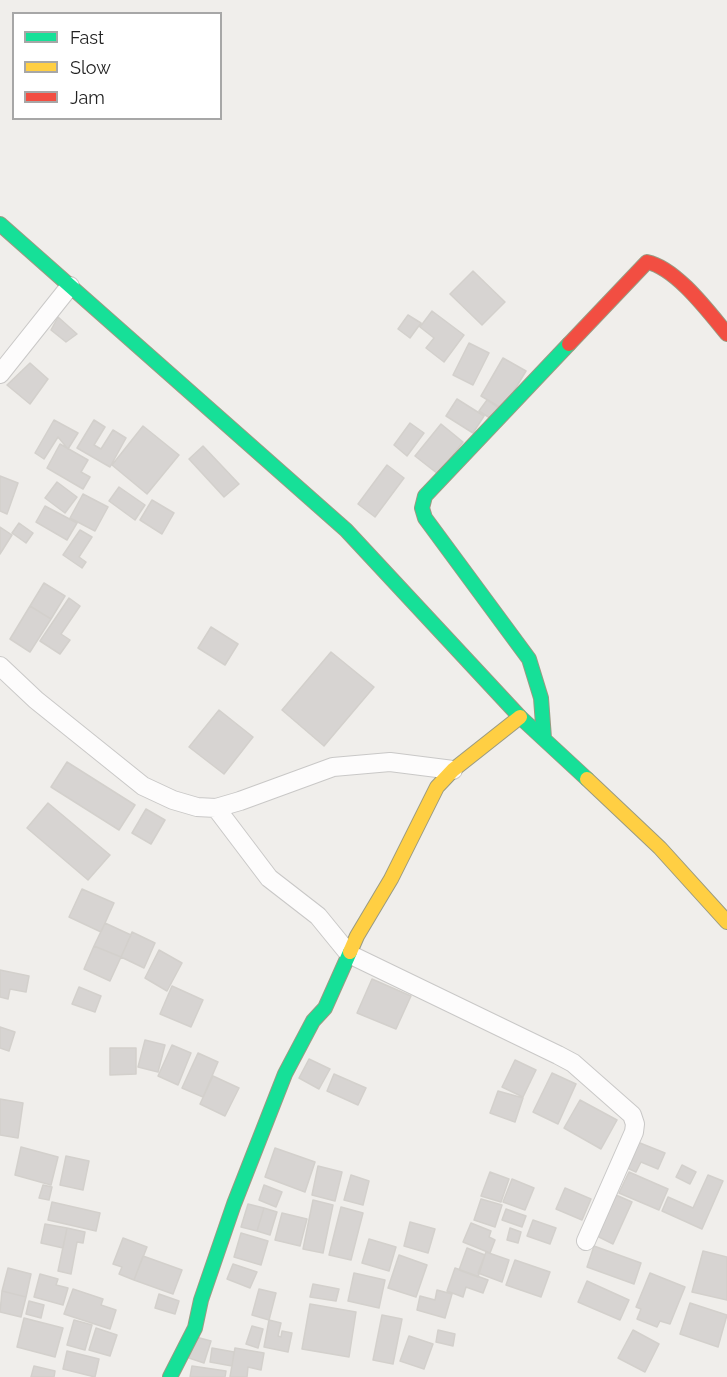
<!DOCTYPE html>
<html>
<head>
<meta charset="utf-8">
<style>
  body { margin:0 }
  #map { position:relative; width:727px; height:1377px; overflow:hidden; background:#f0eeeb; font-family:Raleway,sans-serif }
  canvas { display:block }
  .legend { position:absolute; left:12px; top:12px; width:210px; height:108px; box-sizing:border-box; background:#fff; border:2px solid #a7a7a7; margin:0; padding:8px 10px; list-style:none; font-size:18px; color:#222 }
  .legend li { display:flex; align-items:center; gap:12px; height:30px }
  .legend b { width:30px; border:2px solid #a7a7a7 }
</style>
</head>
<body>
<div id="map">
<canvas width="727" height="1377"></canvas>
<ul class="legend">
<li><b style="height:8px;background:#16e098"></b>Fast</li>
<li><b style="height:8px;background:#ffcf43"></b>Slow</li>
<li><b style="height:8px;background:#f24e42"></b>Jam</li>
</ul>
</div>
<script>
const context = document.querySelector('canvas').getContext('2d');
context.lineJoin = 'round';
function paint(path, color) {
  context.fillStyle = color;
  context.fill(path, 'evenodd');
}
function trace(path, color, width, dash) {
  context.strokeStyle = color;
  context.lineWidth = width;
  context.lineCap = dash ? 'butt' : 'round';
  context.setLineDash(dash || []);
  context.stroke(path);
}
const building = new Path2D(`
  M473,271L505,302L482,325L450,294Z
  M432,311L464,335L444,362L426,348L434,338L420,327Z
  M408,315L421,323L410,338L398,329Z
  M58,317L77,334L66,342L51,330Z
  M469,343L489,353L473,385L453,375Z
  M503,358L526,371L503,409L481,396Z
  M30,363L48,379L30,404L7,385Z
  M457,399L484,416L473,433L446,416Z
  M487,400L500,409L493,420L479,411Z
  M54,420L78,433L68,449L58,437L44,459L35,453Z
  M94,420L105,427L94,445L101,449L113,430L126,438L110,467L77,448Z
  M410,423L424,433L407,456L394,445Z
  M441,424L463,442L438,474L415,456Z
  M143,426L179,455L147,494L112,465Z
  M60,444L88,460L81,472L90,477L83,489L47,468Z
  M203,446L239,484L224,497L189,459Z
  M387,465L404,478L375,517L358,504Z
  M0,476L18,483L7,514L0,511Z
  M57,482L77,497L65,513L45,498Z
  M119,487L145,505L135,520L109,501Z
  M83,494L108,507L95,531L70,518Z
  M152,500L174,513L162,534L140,520Z
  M45,506L77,523L67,540L36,522Z
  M19,523L33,533L26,543L12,533Z
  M0,527L12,535L0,554Z
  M80,530L92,537L79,557L86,562L82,568L63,555Z
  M44,583L65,596L51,619L30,606Z
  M69,598L80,606L61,634L70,640L60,654L40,641Z
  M30,606L51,619L30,652L10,639Z
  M211,627L238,644L225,665L198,648Z
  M331,652L374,687L324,746L282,710Z
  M219,710L253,737L224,774L189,747Z
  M67,762L135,805L119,830L51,787Z
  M48,803L110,855L88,880L27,828Z
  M146,809L165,820L151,844L132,833Z
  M82,889L114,903L101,932L69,917Z
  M105,923L131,935L121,957L94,946Z
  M132,932L155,943L144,968L121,957Z
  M94,946L121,957L110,981L84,969Z
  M159,950L182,963L167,991L145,978Z
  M0,970L29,976L26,992L10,989L8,999L0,997Z
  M372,979L411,996L396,1029L357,1013Z
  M172,986L203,1000L191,1027L160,1014Z
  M79,987L101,996L95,1012L72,1004Z
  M0,1027L15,1032L9,1051L0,1048Z
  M145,1040L165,1045L158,1072L138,1067Z
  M172,1045L191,1053L178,1085L158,1076Z
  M110,1048H136V1074L110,1075Z
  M198,1053L218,1062L203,1097L182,1088Z
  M309,1059L330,1069L319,1089L299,1078Z
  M515,1060L536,1070L523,1097L502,1087Z
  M552,1073L576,1084L558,1124L533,1112Z
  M334,1074L366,1088L358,1105L327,1091Z
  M213,1076L239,1088L225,1116L200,1104Z
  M498,1091L523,1098L515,1122L490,1113Z
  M0,1099L23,1103L18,1138L0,1135Z
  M580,1100L617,1120L601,1149L564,1128Z
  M635,1141L665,1153L658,1169L641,1162L636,1172L625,1167Z
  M21,1147L58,1157L51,1185L15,1175Z
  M275,1148L315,1162L305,1192L265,1177Z
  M66,1156L89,1161L83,1190L60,1185Z
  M682,1165L696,1172L690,1184L676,1177Z
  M318,1166L342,1172L335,1201L312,1195Z
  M490,1172L509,1179L501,1202L481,1196Z
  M629,1172L668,1189L659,1210L619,1193Z
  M351,1175L369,1181L363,1205L344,1200Z
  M708,1175L723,1181L702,1229L662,1211L668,1197L693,1208Z
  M512,1179L534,1188L525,1210L503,1202Z
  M43,1185L52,1187L49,1200L39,1198Z
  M264,1185L282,1192L276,1207L259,1200Z
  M565,1188L591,1199L582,1220L556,1209Z
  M616,1195L632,1202L613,1244L597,1236Z
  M481,1199L502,1205L495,1227L474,1220Z
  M313,1200L333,1205L323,1253L303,1249Z
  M52,1202L100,1213L96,1231L48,1220Z
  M248,1204L264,1208L257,1231L241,1227Z
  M341,1207L363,1213L351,1260L329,1255Z
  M264,1208L277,1212L270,1235L257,1231Z
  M506,1209L526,1216L522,1227L502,1220Z
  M282,1213L307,1219L300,1246L275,1240Z
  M533,1220L556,1228L550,1244L527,1236Z
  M410,1222L435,1229L428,1253L404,1246Z
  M471,1223L491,1231L489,1237L495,1240L490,1253L463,1242Z
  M45,1224L67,1228L63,1248L41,1243Z
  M67,1228L85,1232L83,1243L77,1242L71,1274L58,1271Z
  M510,1228L521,1232L518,1243L507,1240Z
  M241,1233L268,1241L261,1265L234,1257Z
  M123,1238L147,1247L134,1280L119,1274L122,1267L113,1264Z
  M369,1239L396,1247L389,1271L362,1263Z
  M594,1246L641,1263L634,1284L587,1267Z
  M467,1248L485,1255L478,1277L459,1270Z
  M703,1251L727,1257V1300L692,1292Z
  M486,1252L509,1260L502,1282L478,1273Z
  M399,1255L427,1265L416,1297L388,1288Z
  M143,1256L182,1270L173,1294L134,1280Z
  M515,1260L550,1272L541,1297L506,1285Z
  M233,1264L257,1272L250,1288L227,1279Z
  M8,1268L31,1274L26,1297L2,1291Z
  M455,1268L488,1280L483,1293L466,1287L463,1297L447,1291Z
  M354,1273L385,1280L379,1308L348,1301Z
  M650,1273L685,1287L670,1324L660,1321L657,1327L637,1319L641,1309L636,1307Z
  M40,1274L58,1279L56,1285L68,1288L63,1305L34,1297Z
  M587,1281L629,1300L620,1320L578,1302Z
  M313,1284L339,1289L336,1301L310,1297Z
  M73,1289L103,1299L101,1305L116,1310L110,1329L64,1314Z
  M259,1289L276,1293L269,1320L252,1315Z
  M437,1290L452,1294L445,1318L417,1310L420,1296L435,1300Z
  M2,1291L26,1297L21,1317L0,1312Z
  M159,1294L179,1301L175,1314L155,1308Z
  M29,1301L44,1305L41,1318L26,1314Z
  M690,1303L727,1315L718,1347L680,1334Z
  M310,1304L356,1312L349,1357L302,1349Z
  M382,1315L402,1319L393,1364L373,1360Z
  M24,1318L63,1328L55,1357L17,1347Z
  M74,1320L92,1325L85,1350L67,1345Z
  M269,1320L281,1323L278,1336L281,1337L282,1331L292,1333L288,1352L264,1347Z
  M252,1326L263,1329L258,1348L246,1344Z
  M96,1328L117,1335L110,1356L89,1350Z
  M438,1330L455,1334L453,1346L436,1342Z
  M633,1330L659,1344L645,1372L618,1358Z
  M409,1336L433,1344L424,1369L400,1361Z
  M196,1337L211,1341L204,1363L189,1358Z
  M212,1348L234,1352L232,1366L210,1362Z
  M235,1348L264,1353L261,1370L248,1367L247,1377H230Z
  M67,1351L99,1359L95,1377L63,1369Z
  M34,1366L55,1371L54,1377H31Z
  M192,1366L226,1371L225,1377H190Z`);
paint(building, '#d7d4d2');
trace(building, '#d3d0cc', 1.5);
const street = new Path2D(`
  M0,374L70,286
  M0,666L36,700L143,786L173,800L197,807L216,808L240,801L333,767L390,762L453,770
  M216,808L269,878L318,916L349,954L558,1055L573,1063L632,1115L635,1124L634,1132L586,1241`);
const fast = new Path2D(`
  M0,224L346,530L520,717L587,779
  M544,738L541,698L529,659L425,518L422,508L425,496L569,344
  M170,1377L195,1328L201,1300L234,1204L285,1074L313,1021L325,1008L350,952`);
const slow = new Path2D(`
  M587,779L660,848L727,922
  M350,952L357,936L391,879L437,787L453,770L520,717`);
const jam = new Path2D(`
  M569,344L647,262C676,268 708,311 727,334`);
trace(street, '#c9c8c7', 20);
trace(fast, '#999a82', 16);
trace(slow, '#999a82', 16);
trace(jam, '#999a82', 16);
trace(street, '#fdfcfc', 18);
trace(fast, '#16e098', 14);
trace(slow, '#ffcf43', 14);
trace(jam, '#f24e42', 14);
</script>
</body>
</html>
